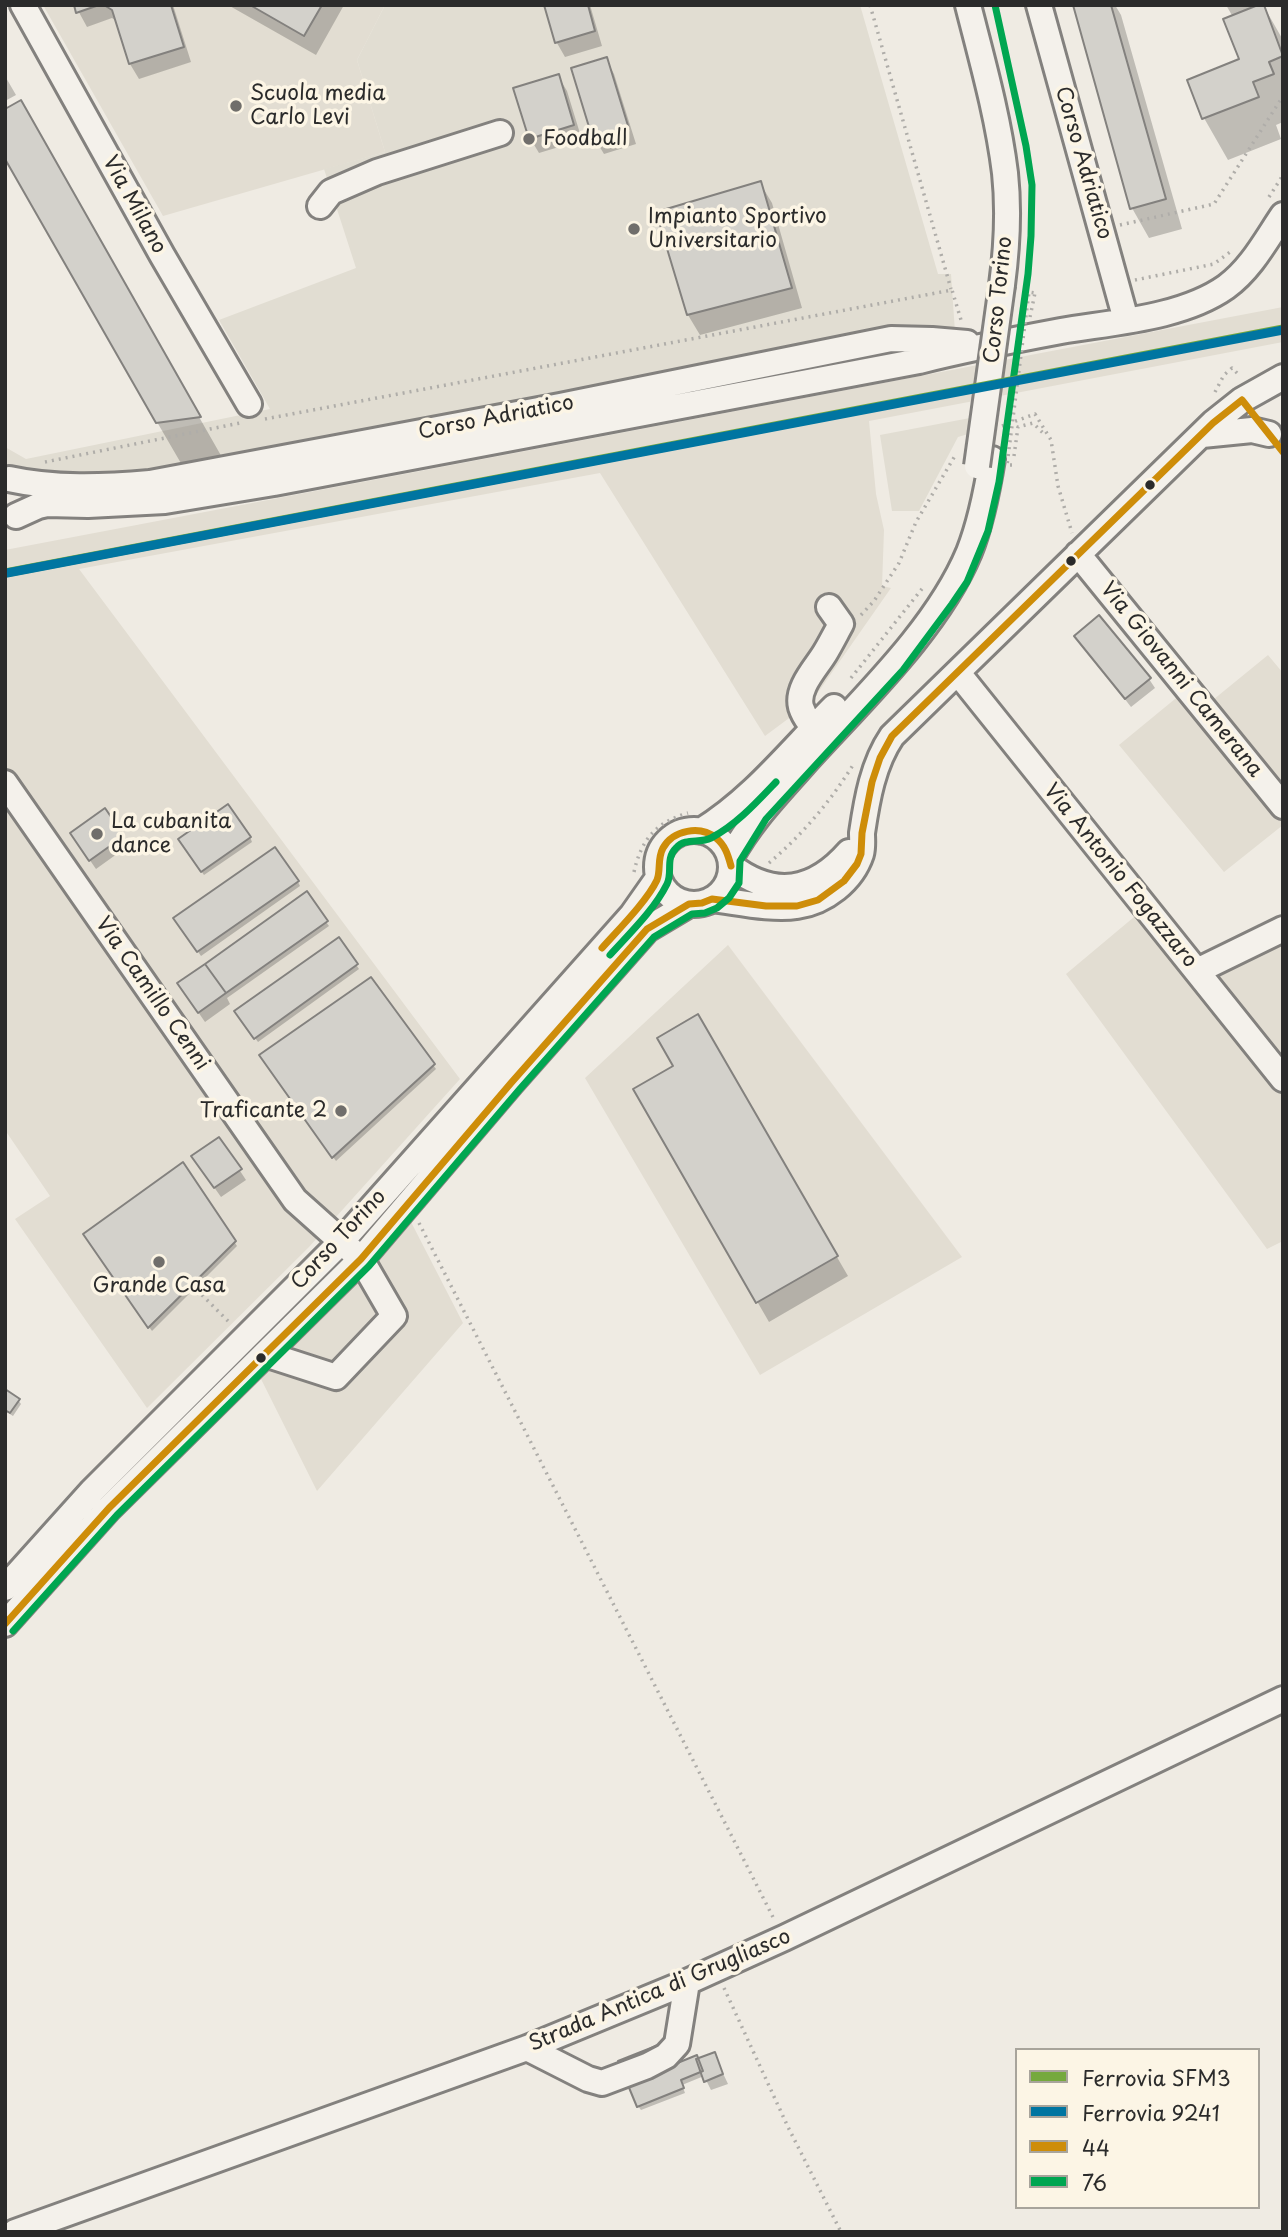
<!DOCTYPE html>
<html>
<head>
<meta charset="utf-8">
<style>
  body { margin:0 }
  #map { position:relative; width:1288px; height:2237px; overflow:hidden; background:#efebe3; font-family:"Playpen Sans",sans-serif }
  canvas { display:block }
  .frame { position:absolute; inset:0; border:7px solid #2b2b2b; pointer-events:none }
  .legend { position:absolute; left:1015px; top:2048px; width:245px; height:161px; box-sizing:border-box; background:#fcf5e5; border:2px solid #a8a49b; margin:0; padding:9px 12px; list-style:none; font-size:21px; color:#2b2b2b }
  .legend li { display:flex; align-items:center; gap:14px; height:35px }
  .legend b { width:35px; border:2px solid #a8a49b }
</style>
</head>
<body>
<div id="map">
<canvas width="1288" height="2237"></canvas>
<div class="frame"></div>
<ul class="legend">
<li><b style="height:9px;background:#75a93d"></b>Ferrovia SFM3</li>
<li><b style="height:9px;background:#0075a1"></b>Ferrovia 9241</li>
<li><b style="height:9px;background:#ce8d09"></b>44</li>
<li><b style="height:9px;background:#00a651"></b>76</li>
</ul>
</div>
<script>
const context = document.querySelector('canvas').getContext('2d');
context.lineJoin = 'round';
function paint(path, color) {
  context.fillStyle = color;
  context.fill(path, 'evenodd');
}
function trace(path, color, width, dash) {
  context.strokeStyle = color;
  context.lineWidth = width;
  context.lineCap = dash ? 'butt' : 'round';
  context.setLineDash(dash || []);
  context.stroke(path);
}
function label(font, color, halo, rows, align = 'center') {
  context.font = font + ' "Playpen Sans",sans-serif';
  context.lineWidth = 7;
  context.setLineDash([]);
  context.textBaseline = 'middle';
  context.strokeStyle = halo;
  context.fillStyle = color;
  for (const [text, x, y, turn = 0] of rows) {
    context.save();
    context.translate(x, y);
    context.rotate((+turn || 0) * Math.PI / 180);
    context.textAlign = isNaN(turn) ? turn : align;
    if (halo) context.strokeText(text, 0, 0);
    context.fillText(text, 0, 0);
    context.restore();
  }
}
paint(new Path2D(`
  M43,5H385L357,60L385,152L163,216Z
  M1283,307V342L869,421L876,494L884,530L882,586L891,588L812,701L765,736L600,473L79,569L460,1079L309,1247L147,1408L15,1219L50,1196L5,1130V550Z
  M1268,655L1283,673V825L1224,872L1119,745L1192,685L1208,704Z
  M1140,912L1194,979L1279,939L1283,944V1241L1267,1249L1066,974Z
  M728,945L962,1257L760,1375L585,1078Z
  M411,1222L463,1323L317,1491L261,1379L369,1270Z`), '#e2ddd2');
paint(new Path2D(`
  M385,5H860L938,274H951L955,332L139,480L10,471L5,466V447L26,459L270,409L219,320L356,268L324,169L385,152L357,60Z
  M970,418L968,434L958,437L919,511H892L880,435Z`), '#e1ddd2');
paint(new Path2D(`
  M75,5H173L191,62L139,79L130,64L118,22L112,18L87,27Z
  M228,5H344L316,55Z
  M546,5H590L602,46L565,57L557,43Z
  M1075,5H1115L1121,15L1182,229L1149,238L1132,208Z
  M1226,5H1263L1283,40V122L1276,125L1281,139L1228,160L1204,118L1242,60L1233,17Z
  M606,59L614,74L636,144L604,154L595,139Z
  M5,76L16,95L5,101Z
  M558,76L567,91L582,140L539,153L530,138Z
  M20,103L223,459L182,465L157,422Z
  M760,183L772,203L802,308L700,335L688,315Z
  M1076,636L1149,679L1155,688L1131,707Z
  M123,837L128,846L96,869L78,843Z
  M250,837L252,842L204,875L182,844Z
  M298,882L300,886L201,956L178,923Z
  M326,922L329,926L227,998L230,1004L205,1022L185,993Z
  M338,939L359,969L258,1042L239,1015Z
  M697,1017L848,1276L769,1322L635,1090L676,1066Z
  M264,1060L433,1065L436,1069L336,1161Z
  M219,1139L246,1180L221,1197L199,1166Z
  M182,1164L237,1246L152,1331L88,1238Z
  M5,1391L18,1400L21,1404L13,1416L5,1411Z
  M714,2054L728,2084L711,2090L704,2076L682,2085L685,2093L641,2110L638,2106L674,2066Z`), '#0003');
const building = new Path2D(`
  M74,5H99L76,13Z
  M104,5H171L184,47L129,64L112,10Z
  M250,5H322L304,36Z
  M544,5H588L595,31L555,43Z
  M1073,5H1111L1166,199L1130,209Z
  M1258,5H1264L1283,56L1269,62L1274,74L1253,82L1259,97L1202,119L1187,80L1239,59L1223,19Z
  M607,57L629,129L593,140L571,68Z
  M559,74L574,125L529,139L513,88Z
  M21,100L201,417L156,423L5,159V109Z
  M761,181L792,288L687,315L656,212Z
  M1099,615L1151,678L1125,699L1074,636Z
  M228,804L251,837L201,872L178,839Z
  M105,808L124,836L89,861L70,833Z
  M275,847L299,881L197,952L173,918Z
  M307,891L328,921L226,993L205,964Z
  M339,937L358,964L254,1039L234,1011Z
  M205,964L226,993L198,1013L177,983Z
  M371,977L435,1064L332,1158L259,1055Z
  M698,1014L838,1256L756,1303L633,1089L673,1066L657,1038Z
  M219,1137L242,1169L214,1188L191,1156Z
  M183,1162L236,1241L148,1328L83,1234Z
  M5,1389L20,1399L10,1413L5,1410Z
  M666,2042L675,2064L697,2055L703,2071L681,2080L684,2088L637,2107L618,2061Z
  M715,2052L723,2074L704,2082L696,2059Z`);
paint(building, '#d3d1cb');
trace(building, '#83817e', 2);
const minor = new Path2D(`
  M23,5L162,255L249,404
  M968,5C982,60 998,116 1005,173C1009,210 1007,247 1002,285
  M1039,5L1126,320
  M320,206L331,192L377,172L500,133
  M1202,435L1252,430L1269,434
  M9,479C54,489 104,487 150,483L560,406L891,339L932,340L967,343
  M16,516L38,506L47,504L88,505L165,501L274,483L919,361C966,349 1013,340 1061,331C1114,322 1182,318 1226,287C1251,269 1266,240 1283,215
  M1078,554L1283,806
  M958,673L1283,1079
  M824,738C815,729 805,720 801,707C796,688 816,668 825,653C831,643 836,633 841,624L829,607
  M5,783L295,1200L361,1259L394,1316L336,1377L265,1354
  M657 867a37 37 0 1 1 74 0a37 37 0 1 1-74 0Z
  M701,831C753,799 791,750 834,707
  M730,858C751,820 777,794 805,762C861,700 937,629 969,552C981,522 987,490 992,459
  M731,866C774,899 814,892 849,852
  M712,899C737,902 772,910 797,906C825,902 852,881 861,854C863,847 862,840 862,833C867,799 873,764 892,736L1213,423L1242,400L1283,377
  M1197,971L1283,929
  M5,1588L92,1491L341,1242L632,915L658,878
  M5,1624L109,1508L361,1259L511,1083L647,929L689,904
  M527,2048L588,2079L602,2083L647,2066L666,2056L677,2044L687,1982
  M15,2232L527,2048L687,1982L784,1938L1283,1699`);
trace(minor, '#83817e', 30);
trace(new Path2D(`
  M870,5L951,289
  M1269,197L1283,175
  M1120,225L1214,204L1283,96
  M1135,280L1214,264L1230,252
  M1030,317L1035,293
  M1215,392L1224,375L1232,368L1240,376
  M265,419L952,290L961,320
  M1002,426L1035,414L1051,440L1058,486L1072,533
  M1014,456L1018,427L1033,423L1045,435
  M45,462L240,423
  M861,615L874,601L899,563L916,522L956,454
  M851,678L925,585
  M769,863C802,835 830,802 853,765
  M634,872C641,840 656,822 688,813
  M419,1223L775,1921
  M192,1285L230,1323
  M724,1988L788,2127L841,2232`), '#afada9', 3.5, [2, 5]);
trace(minor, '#f4f1eb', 24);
const minorBridge = new Path2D(`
  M977,466L1002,285`);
trace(minorBridge, '#83817e', 30, []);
trace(new Path2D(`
  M1012,465H1007L1029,292L1035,293`), '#afada9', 3.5, [2, 5]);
trace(minorBridge, '#f4f1eb', 24);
trace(new Path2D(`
  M1242,400L1283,452
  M602,948C618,930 647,901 657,880C661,870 657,859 663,848C673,830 700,825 716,838C725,845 728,855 731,866
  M5,1624L109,1508L361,1259L511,1083L647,929L689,904L702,903L712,899L766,906H797L818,900L844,881L857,864L861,854L862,833L872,782L880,758L892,736L1213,423L1242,400`), '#ce8d09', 7);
trace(new Path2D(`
  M610,955C630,933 654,910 667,884C673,872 665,859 676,848C686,837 699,844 711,838C736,825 756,803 776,782
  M13,1631L117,1515L369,1266L519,1090L654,937L692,914L705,913L717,908L729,898L739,883L740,861L766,819L903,670L952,604L967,582L988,531L999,482L1028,274L1031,236L1032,185L1026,146L995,5`), '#00a651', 7);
trace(new Path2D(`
  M5,573L1283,329`), '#75a93d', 9);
trace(new Path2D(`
  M7,573L1283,330`), '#0075a1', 9);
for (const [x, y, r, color] of [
  [236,106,7,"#706e6b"],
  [529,139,7,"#706e6b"],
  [634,229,7,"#706e6b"],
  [1150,485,6,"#2b2b2b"],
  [1071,561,6,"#2b2b2b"],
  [97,834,7,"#706e6b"],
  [341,1111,7,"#706e6b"],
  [159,1262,7,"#706e6b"],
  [261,1358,6,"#2b2b2b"]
]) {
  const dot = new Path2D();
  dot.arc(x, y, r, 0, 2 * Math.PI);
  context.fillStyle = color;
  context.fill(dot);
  trace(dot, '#fcf5e5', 2.5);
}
label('21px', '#2b2b2b', '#fcf5e5', [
  ["Scuola media",250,94],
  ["Carlo Levi",250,118],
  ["Foodball",543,139],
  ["Impianto Sportivo",648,217],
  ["Universitario",648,241],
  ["La cubanita",111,822],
  ["dance",111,846],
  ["Traficante 2",327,1111,"right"],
  ["Grande Casa",159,1286,"center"]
], 'left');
label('21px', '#2b2b2b', '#fcf5e5', [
  ["Corso Adriatico",1083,163,74],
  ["Via Milano",134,205,61],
  ["Corso Torino",999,300,-84],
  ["Corso Adriatico",496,418,-11],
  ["Via Giovanni Camerana",1181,680,51],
  ["Via Antonio Fogazzaro",1120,876,51],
  ["Via Camillo Cenni",152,994,55],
  ["Corso Torino",339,1240,-47],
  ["Strada Antica di Grugliasco",660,1991,-23]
]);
</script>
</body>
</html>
